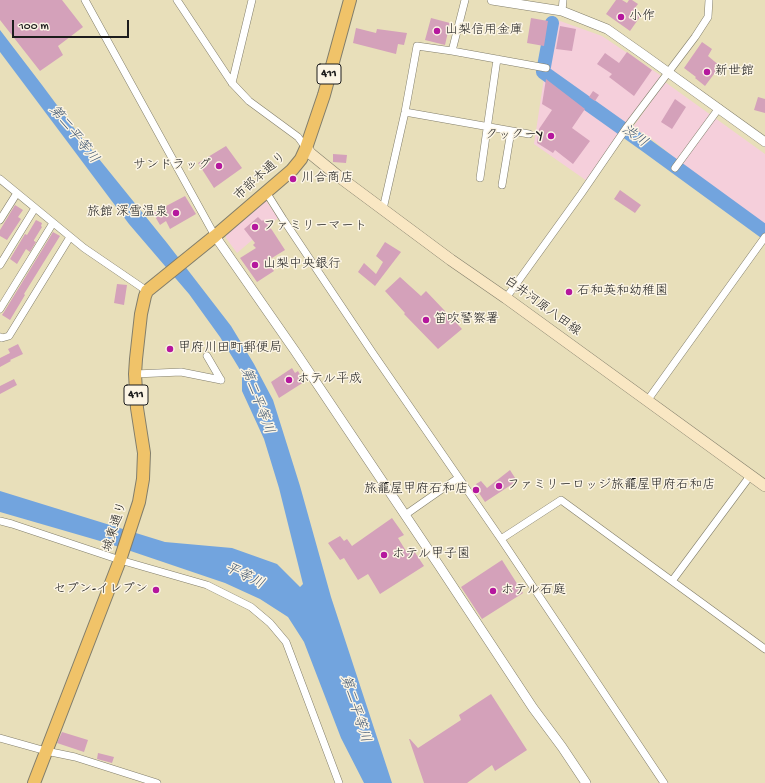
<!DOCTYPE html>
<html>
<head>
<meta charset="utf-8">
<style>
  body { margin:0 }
  #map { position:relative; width:765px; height:783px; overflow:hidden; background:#e8dfba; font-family:"Gochi Hand",sans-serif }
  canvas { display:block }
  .scale { position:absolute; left:12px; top:20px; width:117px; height:18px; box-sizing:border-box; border:2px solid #1c1c1c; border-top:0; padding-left:5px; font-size:12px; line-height:14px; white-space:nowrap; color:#1c1c1c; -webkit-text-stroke:3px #fcf5e5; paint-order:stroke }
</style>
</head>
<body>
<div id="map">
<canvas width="765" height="783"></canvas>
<div class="scale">100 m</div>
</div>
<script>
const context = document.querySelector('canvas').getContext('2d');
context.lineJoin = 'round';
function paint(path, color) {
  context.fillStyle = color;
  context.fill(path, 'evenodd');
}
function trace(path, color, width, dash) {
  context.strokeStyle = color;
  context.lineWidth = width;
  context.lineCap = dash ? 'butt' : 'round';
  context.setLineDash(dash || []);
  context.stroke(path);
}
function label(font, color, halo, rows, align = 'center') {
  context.font = font + ' "Gochi Hand","Klee One",sans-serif';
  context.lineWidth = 3;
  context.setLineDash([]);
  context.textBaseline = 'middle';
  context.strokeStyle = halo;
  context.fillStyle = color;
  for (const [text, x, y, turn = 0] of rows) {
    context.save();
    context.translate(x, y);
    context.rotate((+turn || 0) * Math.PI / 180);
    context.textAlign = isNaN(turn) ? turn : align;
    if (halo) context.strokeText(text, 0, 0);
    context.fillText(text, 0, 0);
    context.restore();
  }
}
paint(new Path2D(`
  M560,21L602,36L660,75V80L587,181L534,144L544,78L548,69L557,22Z
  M665,82L765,154V225L682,164L653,140L633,127Z
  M265,199L278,218L237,253L226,238V234Z`), '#f5cfdb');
paint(new Path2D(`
  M0,30L42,85L74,128L167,243L231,326L254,364L273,400L300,486L331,597L392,783H364L341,738L304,642L288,617L260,599L225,583L107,543L0,512V491L165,542L232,548L277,564L300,587L303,584L279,488L264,439L242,391V373L220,337L189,294L129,224L0,52Z`), '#72a4de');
trace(new Path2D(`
  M552,23L543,72L647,146L765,232`), '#72a4de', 14);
paint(new Path2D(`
  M0,0H62L83,27L58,46L63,55L40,71L0,20Z
  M616,0H622L627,3L629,0H632L638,4L634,9L642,14L630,31L606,14Z
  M431,18L450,23L445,45L425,40Z
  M531,18L548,21L544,46L527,43Z
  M560,26L576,29L572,51L556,49Z
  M356,28L376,33L377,29L407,33L404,45L398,44L396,54L353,43Z
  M702,42L712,49L708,56L720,66L705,86L695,78L696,77L684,68Z
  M627,52L652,70L634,96L609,77L612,74L597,64L605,53L619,63Z
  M546,79L585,109L572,128L590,141L573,164L555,150L553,153L537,143L539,129L552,110L542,104Z
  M593,91L599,95L595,101L589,97Z
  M758,97L765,99V113L754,110Z
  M675,99L686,107L672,129L661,122Z
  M226,146L242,168L214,188L198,163Z
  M333,154L347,155L346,163L333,162Z
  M620,190L641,205L635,213L614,199Z
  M185,196L196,214L170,229L166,221L160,225L153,213Z
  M15,205L23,210L18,217L21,219L7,240L0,236V230Z
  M258,217L262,221L263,220L272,230L285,250L267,261L274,271L257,282L240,258L256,248L253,245L255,243L244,229Z
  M36,220L42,223L41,226L42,227L34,240V241L36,242L30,252L26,249L17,264L10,259L25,234L27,235Z
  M53,232L60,236L24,294L25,295L10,320L2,315L4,312Z
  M385,242L401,252L375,286L358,272L364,263L376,274L383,262L376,256Z
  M400,277L421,296L426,291L462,329L438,349L404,314L405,313L385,291Z
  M117,284L127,285L124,305L114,303Z
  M18,344L23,354L10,360L11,361L0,367V358L10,353L8,349Z
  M292,368L295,373L298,371L304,382L279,398L271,382Z
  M14,379L17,385L0,394V386Z
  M510,470L517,481L485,502L479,493L481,492L476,484L481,481L487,488Z
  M392,518L404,535L398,538L406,551L412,548L424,566L380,594L368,574L358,580L344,558L340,560L328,543L340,536L344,541L347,539L352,546Z
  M502,560L523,593L482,619L461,587Z
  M491,694L527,750L495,771L492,765L467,783H424L409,739H410L418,748L461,720L459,715Z
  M62,732L88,740L84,752L57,743Z
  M98,753L114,757L112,763L97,759Z`), '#d4a1ba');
const minor = new Path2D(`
  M85,0L215,236
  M177,0L232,83L249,101L298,137L306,148
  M562,11L563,0
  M452,51L546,68
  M232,83L252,0
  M405,112L529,134
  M675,168L719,108
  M480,178L497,59
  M0,179L84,248L147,291
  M502,185L511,131
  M266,192L283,219L372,352L501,539L664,783
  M383,209L405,112L417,46L452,51L465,0
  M0,220L17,193
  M0,265L35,208
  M506,298L581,194L627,127L695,37L708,17L709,0
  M0,309L53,223
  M0,337L2,338L9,336L70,237
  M207,356L221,380
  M135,374L181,372L221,380
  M647,401L765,237
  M405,515L458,478
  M0,521L12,524L120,560L207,585L251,607L270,623L286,642L339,783
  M501,539L561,500L765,649
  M672,581L750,476
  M0,738L46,751L75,757L157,783`);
const tertiary = new Path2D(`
  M492,0L562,11L607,29L644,55L765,142
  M215,236L295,351L438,564L533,708L562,747L586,783`);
const secondary = new Path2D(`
  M306,148L311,154L338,176L451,260L506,298L765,486`);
const trunk = new Path2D(`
  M34,783L120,560L139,502L143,479L144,453L137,408L135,374L136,359L141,314L145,296L147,291L215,236L292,170L301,159L306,148L324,95L350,0`);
trace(minor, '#827e6b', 8);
trace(tertiary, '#827e6b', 10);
trace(secondary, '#827e6b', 12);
trace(trunk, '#827e6b', 14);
trace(minor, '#fff', 7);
trace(tertiary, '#fff', 9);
trace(secondary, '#f9e7c3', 11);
trace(trunk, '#f0c369', 12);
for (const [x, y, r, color] of [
  [621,17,4,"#b5179e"],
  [437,31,4,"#b5179e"],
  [707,72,4,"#b5179e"],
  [551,136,4,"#b5179e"],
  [219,166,4,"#b5179e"],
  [293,179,4,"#b5179e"],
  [176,213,4,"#b5179e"],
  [255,227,4,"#b5179e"],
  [255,265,4,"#b5179e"],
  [569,292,4,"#b5179e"],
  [426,320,4,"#b5179e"],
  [170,349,4,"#b5179e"],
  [289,380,4,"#b5179e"],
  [499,486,4,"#b5179e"],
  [476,490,4,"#b5179e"],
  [384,555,4,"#b5179e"],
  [156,590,4,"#b5179e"],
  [493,591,4,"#b5179e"]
]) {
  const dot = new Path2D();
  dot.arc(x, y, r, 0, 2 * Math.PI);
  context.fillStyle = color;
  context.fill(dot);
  trace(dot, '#fcf5e5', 1.5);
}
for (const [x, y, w] of [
  [329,74,24],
  [136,395,24]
]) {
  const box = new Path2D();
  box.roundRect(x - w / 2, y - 10, w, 20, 3);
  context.fillStyle = '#fcf5e5';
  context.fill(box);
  trace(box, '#1c1c1c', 1);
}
label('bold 12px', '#1c1c1c', null, [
  ["411",329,74],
  ["411",136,395]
]);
label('13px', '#1c1c1c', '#fcf5e5', [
  ["小作",629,17],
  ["山梨信用金庫",445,31],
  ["新世館",715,72],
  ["クックーY",543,136,"right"],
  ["サンドラッグ",211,166,"right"],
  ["川合商店",301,179],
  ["旅館 深雪温泉",168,213,"right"],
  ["ファミリーマート",263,227],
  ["山梨中央銀行",263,265],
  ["石和英和幼稚園",577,292],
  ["笛吹警察署",434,320],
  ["甲府川田町郵便局",178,349],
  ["ホテル平成",297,380],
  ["ファミリーロッジ旅籠屋甲府石和店",507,486],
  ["旅籠屋甲府石和店",468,490,"right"],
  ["ホテル甲子園",392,555],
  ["セブン-イレブン",148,590,"right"],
  ["ホテル石庭",501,591]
], 'left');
label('13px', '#1c1c1c', '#fcf5e5', [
  ["市部本通り",261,177,-42],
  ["白井河原八田線",542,307,36],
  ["城東通り",116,527,-72]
]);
label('italic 14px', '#435973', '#fcf5e5', [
  ["第二平等川",73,135,51],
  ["渋川",634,137,36],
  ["第二平等川",256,401,69],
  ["平等川",244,577,26],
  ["第二平等川",354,709,72]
]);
</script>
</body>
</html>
